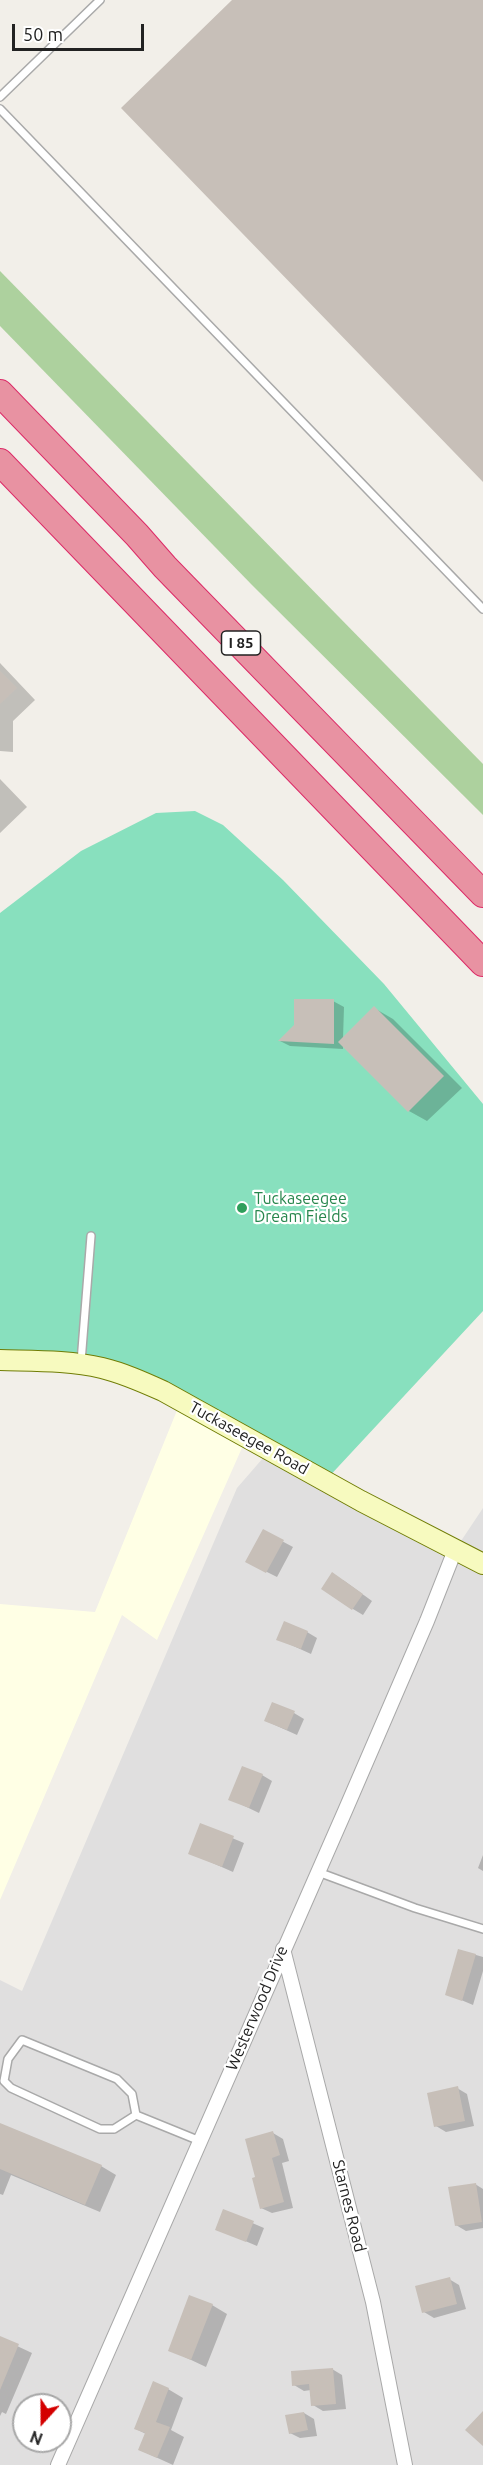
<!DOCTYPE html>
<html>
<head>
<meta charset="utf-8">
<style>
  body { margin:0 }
  #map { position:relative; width:483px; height:2465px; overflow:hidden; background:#f2efe9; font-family:Ubuntu,sans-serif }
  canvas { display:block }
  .north { position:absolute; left:12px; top:2393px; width:60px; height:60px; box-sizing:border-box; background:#fff; border:2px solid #a7a7a7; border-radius:50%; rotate:201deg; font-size:16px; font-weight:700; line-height:24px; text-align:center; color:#222 }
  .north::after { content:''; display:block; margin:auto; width:21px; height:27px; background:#d40000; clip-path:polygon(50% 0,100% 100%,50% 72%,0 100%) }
  .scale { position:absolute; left:12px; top:24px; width:132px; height:27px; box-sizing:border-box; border:3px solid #222; border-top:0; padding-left:8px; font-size:18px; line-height:21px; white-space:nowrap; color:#222; -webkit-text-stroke:4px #fff; paint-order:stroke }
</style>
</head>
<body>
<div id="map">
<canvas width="483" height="2465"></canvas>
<div class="north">N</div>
<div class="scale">50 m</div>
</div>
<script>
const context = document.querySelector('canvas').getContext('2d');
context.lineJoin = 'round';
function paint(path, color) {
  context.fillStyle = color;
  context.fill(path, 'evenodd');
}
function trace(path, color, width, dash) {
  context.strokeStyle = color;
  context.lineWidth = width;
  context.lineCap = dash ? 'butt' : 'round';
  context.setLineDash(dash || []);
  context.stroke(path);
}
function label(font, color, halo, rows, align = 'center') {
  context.font = font + ' Ubuntu,sans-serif';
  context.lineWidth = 4.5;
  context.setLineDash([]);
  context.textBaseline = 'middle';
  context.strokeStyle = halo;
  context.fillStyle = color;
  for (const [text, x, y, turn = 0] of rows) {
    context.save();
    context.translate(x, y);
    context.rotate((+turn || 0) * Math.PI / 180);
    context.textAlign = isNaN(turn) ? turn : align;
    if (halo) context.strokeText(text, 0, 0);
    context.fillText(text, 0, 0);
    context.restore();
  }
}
paint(new Path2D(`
  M270,1450L455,1550L483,1508V2465H0V1980L22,1991L237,1488ZM24,2405H60V2441H24Z`), '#e0dfdf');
paint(new Path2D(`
  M180,1403L245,1441L157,1640L122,1615L0,1900V1604L95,1612Z`), '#ffffe5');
paint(new Path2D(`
  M0,271L483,764V815L252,585L0,326Z`), '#add19e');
paint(new Path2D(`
  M195,811L223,825L283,880L384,984L483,1104V1311L325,1481L100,1368L0,1363V913L81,851L156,813Z`), '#88e0be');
paint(new Path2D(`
  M0,663L35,700L13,721V752L0,751Z
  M0,779L27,807L0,833Z
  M333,1001L344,1007L343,1039L374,1008L393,1019L462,1088L427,1121L409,1111L343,1045V1049L290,1046L280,1041Z
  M263,1531L293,1547L277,1577L257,1567Z
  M343,1580L372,1601L363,1615L353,1609Z
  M307,1632L317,1638L311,1654L278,1639Z
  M294,1713L304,1719L297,1735L266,1721Z
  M262,1775L272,1781L259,1813L230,1799Z
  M201,1825L244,1843L233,1872L190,1853Z
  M483,1855V1871L478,1868Z
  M459,1950L483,1957V1971L473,2005L447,1994Z
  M457,2088L467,2094L474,2126L446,2132L436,2126Z
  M0,2124L101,2166L116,2175L100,2212L11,2175L3,2195L0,2194Z
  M273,2133L283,2139L289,2161L282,2163L293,2208L272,2213L261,2208L257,2178Z
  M475,2184L483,2189V2228L466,2231L456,2225Z
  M224,2211L264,2228L257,2246L217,2229Z
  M449,2279L459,2285L466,2309L434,2318L424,2312Z
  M212,2305L227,2314L206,2367L170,2350Z
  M0,2338L32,2353L6,2414L2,2412L0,2416Z
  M332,2369L342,2375L346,2409L323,2411L313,2405L311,2390L304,2391L294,2385Z
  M168,2389L183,2398L171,2430L184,2437L173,2465L140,2450L146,2434L136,2429Z
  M304,2413L314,2419L317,2436L300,2438L290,2433Z`), '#0003');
paint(new Path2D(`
  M232,0H483V482L121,108Z
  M0,671L17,688L0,704Z
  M294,999H334V1044L278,1041L294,1025Z
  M374,1006L444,1076L408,1112L338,1042Z
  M263,1529L284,1540L266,1573L245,1562Z
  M332,1572L363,1594L352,1610L321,1589Z
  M284,1621L308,1631L301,1649L276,1640Z
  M272,1702L295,1711L287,1730L264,1721Z
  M242,1766L263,1774L249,1808L228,1800Z
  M200,1823L234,1836L222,1867L188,1854Z
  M458,1949L476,1954L462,2001L445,1995Z
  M458,2086L465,2121L434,2127L427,2093Z
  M0,2123L102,2165L85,2205L0,2169Z
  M273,2131L280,2155L272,2158L284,2202L260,2209L252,2178L255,2177L245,2139Z
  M476,2183L482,2222L455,2226L448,2187Z
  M223,2209L254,2221L246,2242L215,2230Z
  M450,2277L457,2304L422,2313L415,2286Z
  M189,2295L213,2304L191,2360L168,2351Z
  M0,2336L19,2344L0,2390Z
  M333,2368L336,2404L311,2406L309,2384L292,2386L291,2371Z
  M153,2381L169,2388L156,2422L170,2427L157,2458L138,2450L145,2433L134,2429Z
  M483,2411V2446L465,2430Z
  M304,2412L308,2430L289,2434L285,2415Z`), '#c7bfb8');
const lane = new Path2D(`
  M0,97L100,0
  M0,109L483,609
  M81,1362L91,1236
  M318,1872L415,1908L483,1929
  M136,2115L132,2094L117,2079L22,2040L8,2059L4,2081L11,2088L100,2129H114L136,2115L200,2141`);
const street = new Path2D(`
  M283,1949L373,2302L405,2465
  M58,2465L345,1811L427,1621L455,1550`);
const secondary = new Path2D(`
  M0,1360C33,1361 69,1360 102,1368C123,1373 143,1382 163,1391L361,1501L483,1564`);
const highway = new Path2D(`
  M0,393L137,535L165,567L483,894
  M0,462L483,963`);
trace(lane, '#a9a9a9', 10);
trace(street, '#a9a9a9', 16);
trace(secondary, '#707d05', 22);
trace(highway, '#dc2a67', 28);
trace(lane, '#fff', 7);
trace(street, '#fff', 14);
trace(secondary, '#f7fabf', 20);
trace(highway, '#e892a2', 26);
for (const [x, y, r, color] of [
  [242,1208,6,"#2e9e5b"]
]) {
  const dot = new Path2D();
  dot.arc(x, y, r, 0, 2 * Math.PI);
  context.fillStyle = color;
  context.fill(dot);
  trace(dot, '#fff', 2);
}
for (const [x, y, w] of [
  [241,643,39]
]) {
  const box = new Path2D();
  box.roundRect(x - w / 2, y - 12, w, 24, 4.5);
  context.fillStyle = '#fff';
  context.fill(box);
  trace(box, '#222', 1.5);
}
label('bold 15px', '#222', null, [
  ["I 85",241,643]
]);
label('16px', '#27864d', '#fff', [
  ["Tuckaseegee",254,1199],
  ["Dream Fields",254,1217]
], 'left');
label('16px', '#222', '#fff', [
  ["Tuckaseegee Road",249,1438,29],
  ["Westerwood Drive",257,2008,-67],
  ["Starnes Road",349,2206,76]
]);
</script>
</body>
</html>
